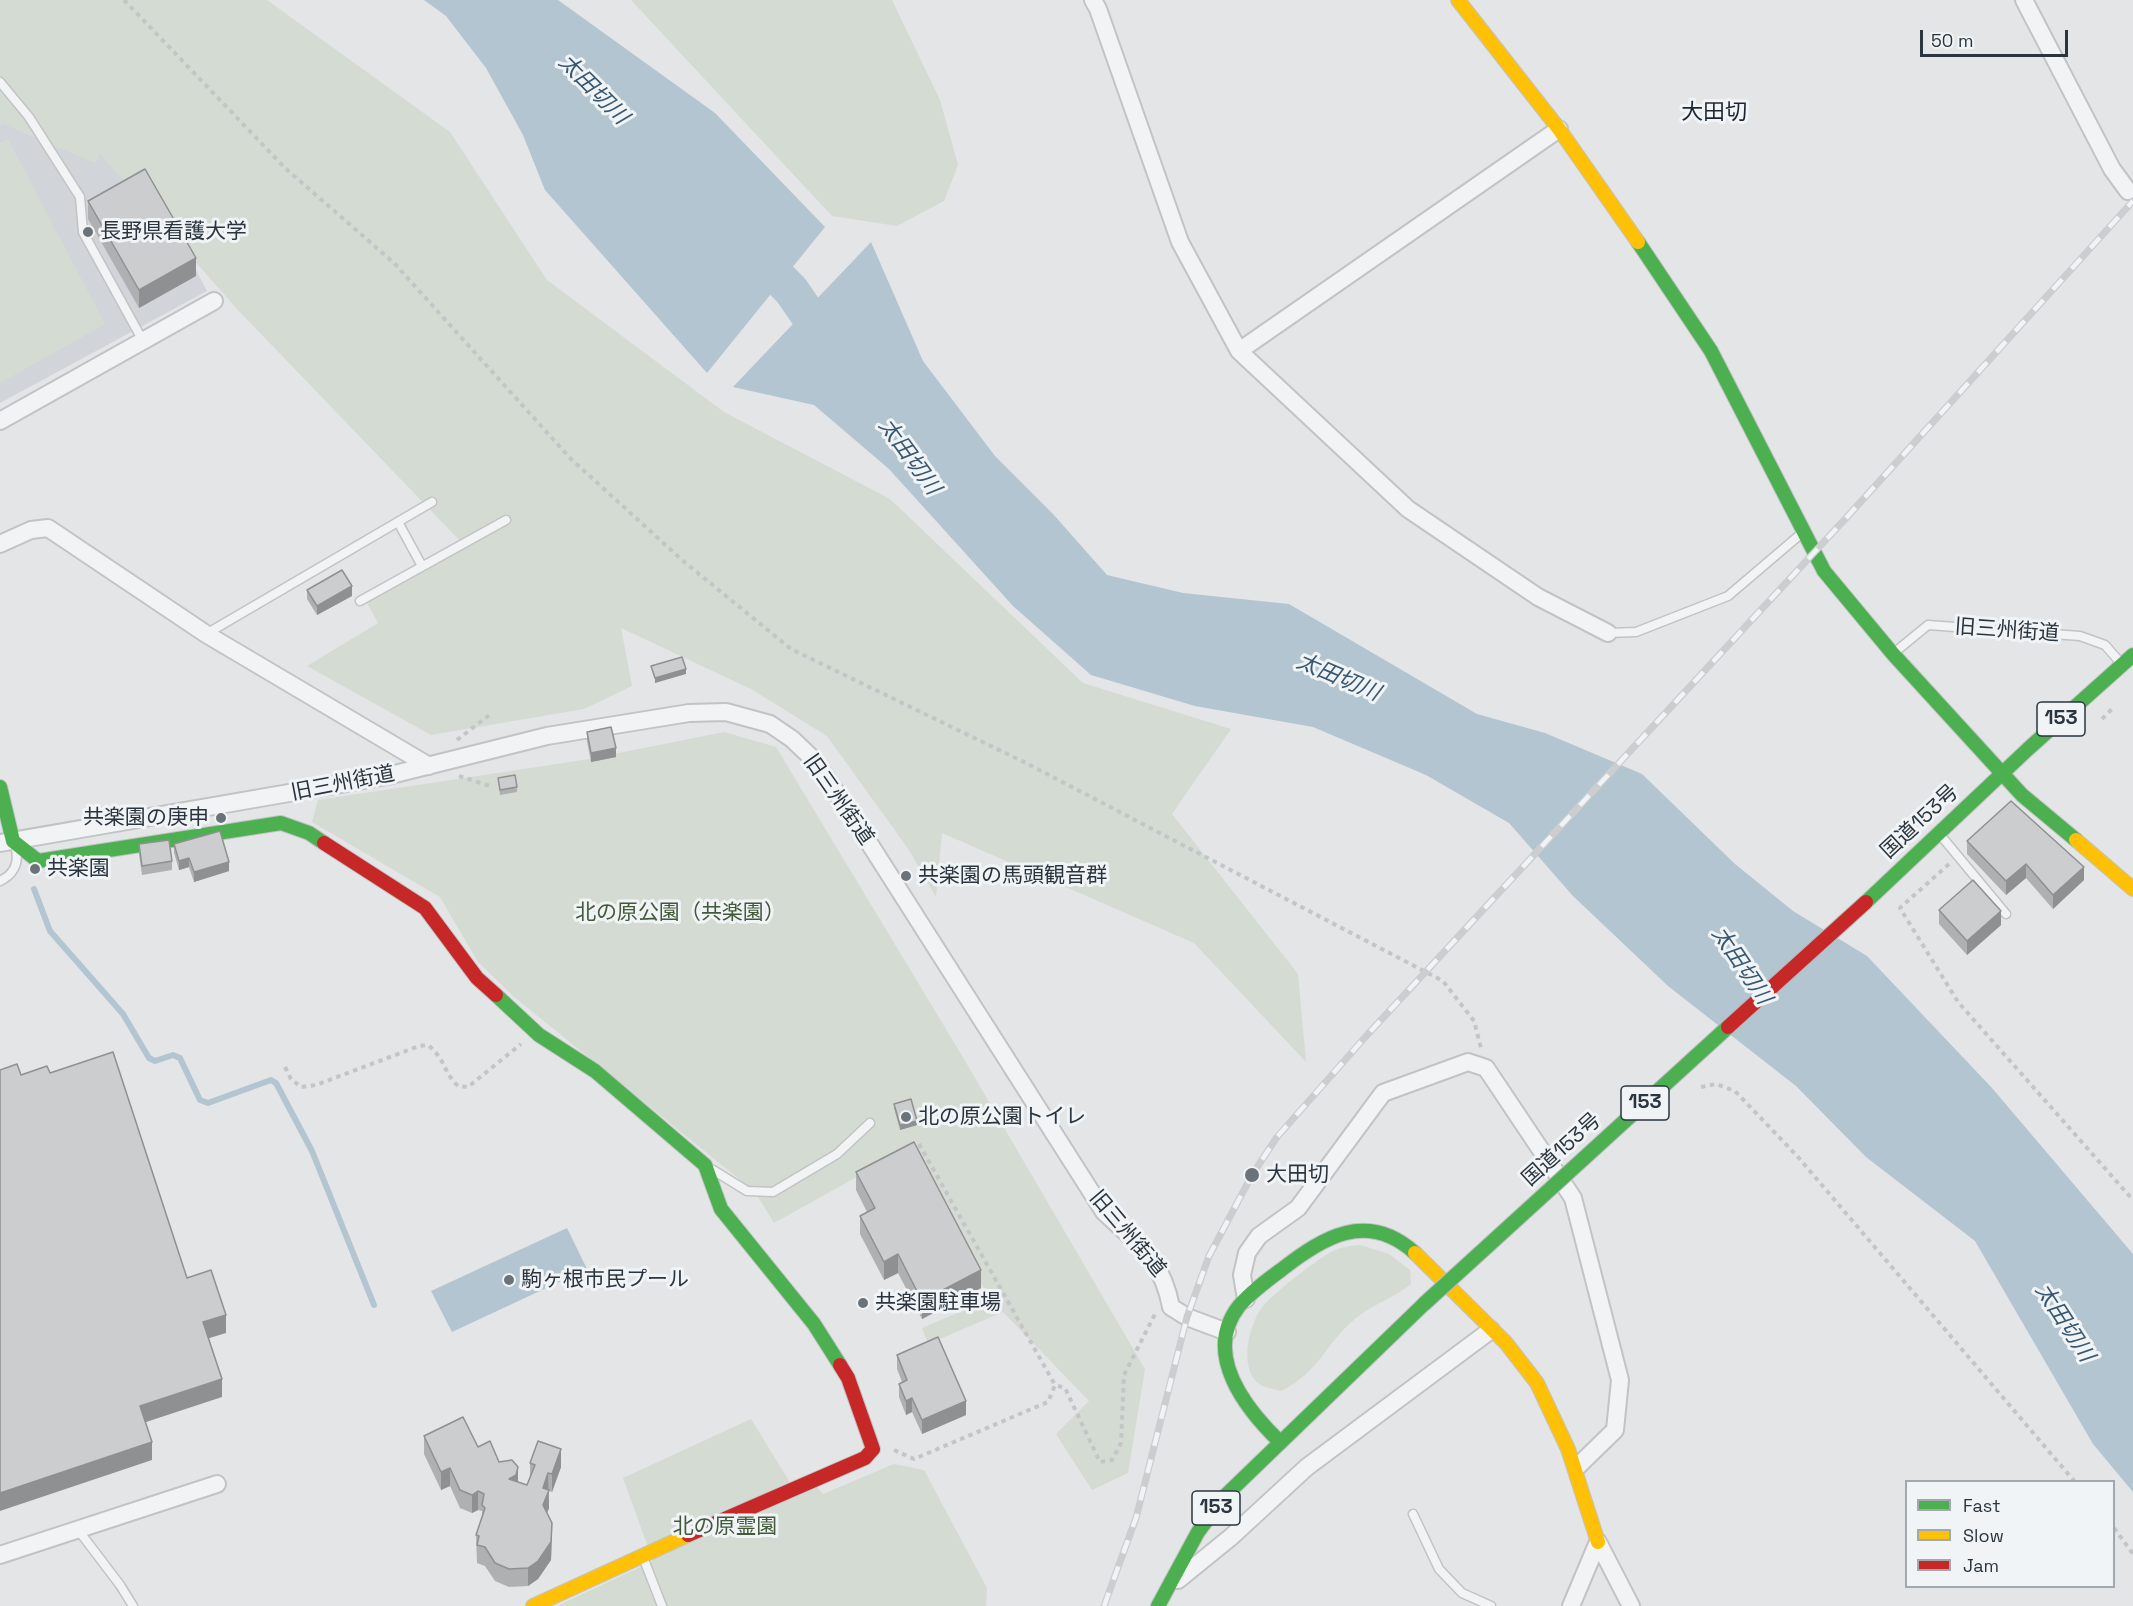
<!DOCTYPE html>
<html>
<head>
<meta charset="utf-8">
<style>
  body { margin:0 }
  #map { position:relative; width:2133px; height:1606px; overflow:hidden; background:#e3e5e7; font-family:"Space Grotesk",sans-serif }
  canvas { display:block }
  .legend { position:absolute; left:1905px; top:1480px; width:210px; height:108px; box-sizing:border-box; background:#f1f4f6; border:2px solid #a2a8ad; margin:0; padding:8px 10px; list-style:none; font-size:18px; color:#2b353f }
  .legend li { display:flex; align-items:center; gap:12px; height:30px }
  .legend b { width:30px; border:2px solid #a2a8ad }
  .scale { position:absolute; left:1920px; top:30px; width:148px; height:27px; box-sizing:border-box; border:3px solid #2b353f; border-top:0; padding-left:8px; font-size:18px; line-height:21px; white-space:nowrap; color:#2b353f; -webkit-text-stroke:4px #f1f4f6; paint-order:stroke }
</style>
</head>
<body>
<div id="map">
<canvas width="2133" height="1606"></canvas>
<ul class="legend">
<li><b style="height:8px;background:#4caf50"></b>Fast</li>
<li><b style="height:8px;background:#ffc107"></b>Slow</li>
<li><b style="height:8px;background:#c62828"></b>Jam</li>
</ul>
<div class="scale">50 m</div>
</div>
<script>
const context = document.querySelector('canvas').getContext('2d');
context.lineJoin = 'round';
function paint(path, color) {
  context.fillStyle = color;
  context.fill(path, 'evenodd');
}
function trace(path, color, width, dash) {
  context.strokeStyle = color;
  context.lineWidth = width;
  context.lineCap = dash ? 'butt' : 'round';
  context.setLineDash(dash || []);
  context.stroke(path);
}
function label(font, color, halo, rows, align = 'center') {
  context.font = font + ' "Space Grotesk","Noto Sans JP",sans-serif';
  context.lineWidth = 6;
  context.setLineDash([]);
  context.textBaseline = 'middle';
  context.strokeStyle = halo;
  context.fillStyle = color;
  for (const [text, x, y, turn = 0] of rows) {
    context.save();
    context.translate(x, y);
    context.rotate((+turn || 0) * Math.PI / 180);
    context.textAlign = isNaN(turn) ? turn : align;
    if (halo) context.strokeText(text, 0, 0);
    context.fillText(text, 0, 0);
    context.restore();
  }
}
paint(new Path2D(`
  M0,0H14L145,173L207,291L0,403Z`), '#d1d5da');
paint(new Path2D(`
  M0,0H267L450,132L547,280L724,412L890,499L1083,683L1231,729L1172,814L1298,974L1306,1062L1194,943L942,833L936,897L909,850L827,736L751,689L621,628L632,686L584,709L431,735L307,666L378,623L366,601L464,545L237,309L100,154L95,163L3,124L0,126Z
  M631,0H892L940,100L958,165L944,201L897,226L832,216Z
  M8,139L105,324L0,383V143Z
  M724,732L776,747L961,1054L1145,1369L1128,1473L1092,1490L1056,1434L1089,1401L1003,1312L928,1344L922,1328L990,1299L907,1149L774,1223L755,1192L513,996L478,962L440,897L312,822L318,800L583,760Z
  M1360,1245L1389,1254L1410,1270L1411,1284C1394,1298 1373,1304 1356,1318C1325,1343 1321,1371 1281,1391C1275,1389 1265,1388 1259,1384C1238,1367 1249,1324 1263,1306C1274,1293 1317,1259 1333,1251C1340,1247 1352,1246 1360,1245Z
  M751,1419L797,1494L816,1486L823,1494L894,1464L924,1470L987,1588L986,1606H557L653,1561L623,1478Z`), '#d4dbd3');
paint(new Path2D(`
  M424,0H558L715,113L825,227L707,373L545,190L523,135L486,68L446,16Z
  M871,242L923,361L995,456L1053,514L1107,575L1183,593L1289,604L1477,714L1545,733L1642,774L1735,864L1793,911L1867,956L1992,1088L2133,1254V1492L2093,1444L1975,1241L1866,1157L1796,1086L1668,986L1573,896L1509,823L1426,775L1313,727L1195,706L1091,675L1013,606L889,469L814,405L733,387Z
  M567,1228L587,1269L452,1332L431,1291Z`), '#b3c5d0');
trace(new Path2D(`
  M34,889L50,931L123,1014L149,1058L155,1061L173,1055L180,1058L200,1100L208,1103L271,1080L276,1083L312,1151L374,1305`), '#b3c5d0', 6);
trace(new Path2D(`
  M747,246L791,290L833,351`), '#b3c5d0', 36);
const lane = new Path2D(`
  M0,82L29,117L80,197L83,232L143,341
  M398,522L422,566
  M360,601L506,520
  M1608,633L1636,632L1728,596L1802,533
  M206,634L432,502
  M1895,652L1928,625L2080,636L2105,645L2119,661
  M1942,837L2006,914
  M0,881C13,875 19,864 16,850
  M713,1170L747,1191L773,1192L837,1154L870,1123
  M1413,1514L1439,1569L1462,1593L1491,1606
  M79,1531L120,1585L133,1606
  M643,1557L662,1606`);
const street = new Path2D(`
  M1093,0L1098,9L1180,242L1239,351L1408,509L1538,597L1608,633
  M2024,0L2112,169L2128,191
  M1239,351L1559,129
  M0,421L214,301
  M0,544L31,530L48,528L206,634L429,766
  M0,843L387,776L547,736L689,713L726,712L770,724L792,739L813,759L843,802L1104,1212C1138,1244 1162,1259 1171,1307L1187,1317L1227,1332
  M1246,1299L1242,1275L1247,1253L1259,1236L1298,1208L1383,1093L1468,1062L1486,1068L1573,1198L1620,1380L1615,1430L1577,1467
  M1598,1542L1631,1606
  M0,1555L217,1484
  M1178,1580L1231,1537L1307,1467L1491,1330
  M1571,1606L1598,1542`);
const fast = new Path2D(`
  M1638,242L1711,351L1824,571L1893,654L2022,795L2076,840
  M0,787L13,841L38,861L281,823L309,833L324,843
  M1866,902L2028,749L2133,655
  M496,995L539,1035L595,1071L705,1165L721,1209L814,1324L840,1365
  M1280,1442C1246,1409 1202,1354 1239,1306C1251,1292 1266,1281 1281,1270C1323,1237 1367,1210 1415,1253
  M1158,1606L1198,1532L1225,1496L1424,1304`);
const slow = new Path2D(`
  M1458,0L1559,129L1638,242
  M2076,840L2133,889
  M1415,1253L1506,1343L1537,1383L1568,1449L1598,1542
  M533,1606L688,1535`);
const jam = new Path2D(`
  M324,843L425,908L477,978L496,995
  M688,1535L865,1458L873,1449L848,1378L840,1365`);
trace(lane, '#c1c3c5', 11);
trace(street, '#c1c3c5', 20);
trace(fast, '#c1c3c5', 16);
trace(slow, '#c1c3c5', 16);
trace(jam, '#c1c3c5', 16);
trace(new Path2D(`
  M124,0L285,168L394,263L570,458L682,560L791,649L1026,763L1443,981L1474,1021L1481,1048
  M2102,719L2114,707
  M457,740L492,713
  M459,776L490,786
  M1949,864L1900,908L1958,1002L2133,1200
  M285,1067L291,1079L301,1087L316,1085L419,1046L428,1045C446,1060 443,1072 458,1086L468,1087L521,1044
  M1701,1087L1716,1084L1735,1091L1798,1157L2075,1482
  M919,1144L1055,1385
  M894,1450L914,1459L1048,1402L1055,1385L1065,1388L1100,1462L1112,1460L1121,1443L1124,1375L1156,1312
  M2114,1528L2133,1554`), '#c3c5c7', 4, [4.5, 4.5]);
trace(lane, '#f2f3f4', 8);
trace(street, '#f2f3f4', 16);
trace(fast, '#4caf50', 14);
trace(slow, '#ffc107', 14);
trace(jam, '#c62828', 14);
const rail = new Path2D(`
  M1104,1606L1136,1518L1187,1317L1209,1256L1252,1175L1277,1137L1368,1034L1847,517L2133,201`);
trace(rail, '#cbcdcf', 7);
trace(rail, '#f1f4f6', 4.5, [14]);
const fastBridge = new Path2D(`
  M1424,1304L1728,1027`);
const jamBridge = new Path2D(`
  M1728,1027L1866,902`);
trace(fastBridge, '#b5b8bb', 16, []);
trace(jamBridge, '#b5b8bb', 16, []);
trace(fastBridge, '#4caf50', 14);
trace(jamBridge, '#c62828', 14);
paint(new Path2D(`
  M88,201L196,276L139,308L88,219Z
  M307,590L352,596L317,615L307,599Z
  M587,732L616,757L591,762L587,741Z
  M498,778L517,787V792L500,795Z
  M1967,841L2084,880L2053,909L2026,878L2006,895L1967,854Z
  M139,844L172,861V870L142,875L139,854Z
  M174,844L229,871L194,882L189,867L179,870L174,853Z
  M1939,910L2001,925L1967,955L1939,924Z
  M894,1104L917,1125L900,1130L894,1108Z
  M856,1172L981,1288L922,1319L898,1273L884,1280L860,1234V1216L867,1212L856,1190Z
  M897,1355L966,1415L922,1434L912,1412L906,1415L899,1397V1384L902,1382L897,1369Z
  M424,1436L478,1447L499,1462L518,1482L527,1485L530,1478V1463L561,1467L552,1492L549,1491V1508L547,1513L552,1541L551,1560L538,1579L528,1586L509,1587L495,1581L485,1566L477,1563L476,1535L482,1518V1511L478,1510L472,1513L460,1508L450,1486L441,1490L424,1454Z`), '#afb0b2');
paint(new Path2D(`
  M196,258V276L139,308V290Z
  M352,586V596L317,615V606Z
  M686,669V674L655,683V678Z
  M616,748V757L591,762V753Z
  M189,858V867L179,870V861Z
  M229,862V871L194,882V872Z
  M2026,864V878L2006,895V881Z
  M2084,867V880L2053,909V895Z
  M2001,911V925L1967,955V941Z
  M917,1121V1125L900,1130V1125Z
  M898,1254V1273L884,1280V1262Z
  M981,1270V1288L922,1319V1301Z
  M226,1315V1333L203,1340V1322Z
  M222,1379V1397L140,1424V1406Z
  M912,1398V1412L906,1415V1401Z
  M966,1401V1415L922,1434V1420Z
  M152,1442V1460L0,1511V1493Z
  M561,1449V1467L552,1492V1474Z
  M518,1467V1485L509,1479Z
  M450,1468V1486L441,1490V1472Z
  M548,1473L549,1508L543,1523V1488Z
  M478,1491V1510L472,1513V1495Z
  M552,1523L551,1560L538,1579L528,1586V1568Z`), '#8e9091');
const building = new Path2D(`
  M145,169L196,258L139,290L88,201Z
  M342,570L352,586L317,606L307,590Z
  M682,657L686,669L655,678L651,666Z
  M611,727L616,748L591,753L587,732Z
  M515,775L517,787L500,790L498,778Z
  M2011,801L2084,867L2053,895L2026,864L2006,881L1967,841Z
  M220,831L229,862L194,872L189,858L179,861L174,844Z
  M169,840L172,861L142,866L139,844Z
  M1973,880L2001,911L1967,941L1939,910Z
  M113,1052L187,1278L211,1270L226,1315L203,1322L222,1379L140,1406L152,1442L0,1493V1070L17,1064L21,1075L47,1066L50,1073Z
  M911,1099L917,1121L900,1125L894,1104Z
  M914,1142L981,1270L922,1301L898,1254L884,1262L860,1216L875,1208L856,1172Z
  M938,1337L966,1401L922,1420L912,1398L906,1401L899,1384L907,1380L897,1355Z
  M463,1417L478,1447L490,1441L499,1462L512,1460L518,1467L516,1475L509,1479L527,1485L535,1465L530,1463L538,1441L561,1449L552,1474L548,1473L543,1488L549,1490L543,1505L552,1523L551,1542L538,1561L528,1568L509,1569L495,1563L485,1547L477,1545L479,1536L476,1535L485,1508L482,1505L484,1494L478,1491L472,1495L460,1490L450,1468L441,1472L424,1436Z`);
paint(building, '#cbcdcf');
trace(building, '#8e9091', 1.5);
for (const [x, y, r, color] of [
  [88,232,6,"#6b737a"],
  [221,818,6,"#6b737a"],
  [35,869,6,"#6b737a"],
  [906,876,6,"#6b737a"],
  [906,1117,6,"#6b737a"],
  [1252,1175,8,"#6b737a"],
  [509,1280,6,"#6b737a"],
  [863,1303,6,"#6b737a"]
]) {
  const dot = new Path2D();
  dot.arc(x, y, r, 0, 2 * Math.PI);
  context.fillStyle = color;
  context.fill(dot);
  trace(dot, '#f1f4f6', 2);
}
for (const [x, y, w] of [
  [2061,719,48],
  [1645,1103,48],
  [1216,1508,48]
]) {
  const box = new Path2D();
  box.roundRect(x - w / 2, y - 17, w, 34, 4.5);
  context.fillStyle = '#f1f4f6';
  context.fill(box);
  trace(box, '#2b353f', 1.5);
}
label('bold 20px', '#2b353f', null, [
  ["153",2061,719],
  ["153",1645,1103],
  ["153",1216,1508]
]);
label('21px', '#2b353f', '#f1f4f6', [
  ["長野県看護大学",100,232],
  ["共楽園の庚申",209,818,"right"],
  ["共楽園",47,869],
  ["共楽園の馬頭観音群",918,876],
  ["北の原公園トイレ",918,1117],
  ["大田切",1266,1175],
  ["駒ヶ根市民プール",521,1280],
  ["共楽園駐車場",875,1303]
], 'left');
label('21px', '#2b353f', '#f1f4f6', [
  ["旧三州街道",2007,631,4],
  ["旧三州街道",343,784,-11],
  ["旧三州街道",838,800,55],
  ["国道153号",1920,822,-43],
  ["国道153号",1562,1150,-42],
  ["旧三州街道",1127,1234,50]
]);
label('21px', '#435a39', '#f1f4f6', [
  ["北の原公園（共楽園）",680,913],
  ["北の原霊園",725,1527]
]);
label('italic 22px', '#375870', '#f1f4f6', [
  ["太田切川",593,90,45],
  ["太田切川",909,457,54],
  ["太田切川",1338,678,23],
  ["太田切川",1741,966,56],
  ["太田切川",2064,1323,57]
]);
label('22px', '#1d2630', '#f1f4f6', [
  ["大田切",1714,113]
]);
</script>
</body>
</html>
